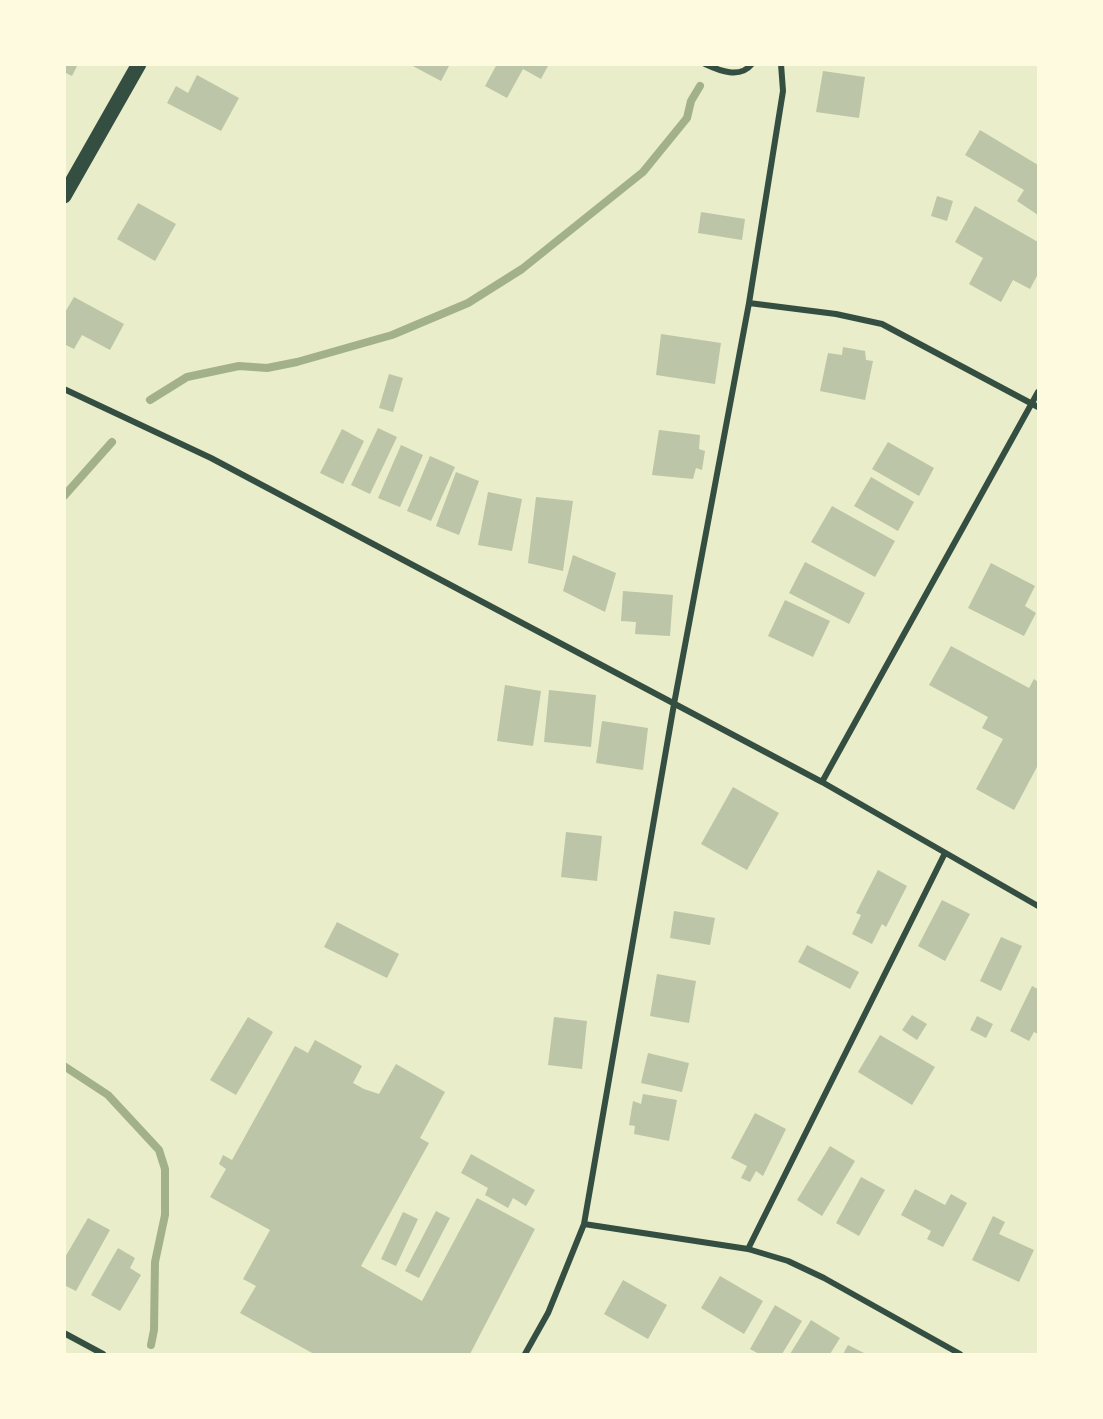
<!DOCTYPE html>
<html>
<head>
<meta charset="utf-8">
<style>
  body { margin:0 }
  #map { position:relative; width:1103px; height:1419px; overflow:hidden; background:#e9edc9; font-family:"Fira Sans Condensed",sans-serif }
  canvas { display:block }
  .frame { position:absolute; inset:0; border:66px solid #fefae0; pointer-events:none }
</style>
</head>
<body>
<div id="map">
<canvas width="1103" height="1419"></canvas>
<div class="frame"></div>
</div>
<script>
const context = document.querySelector('canvas').getContext('2d');
context.lineJoin = 'round';
function trace(path, color, width, dash) {
  context.strokeStyle = color;
  context.lineWidth = width;
  context.lineCap = dash ? 'butt' : 'round';
  context.setLineDash(dash || []);
  context.stroke(path);
}
function paint(path, color) {
  context.fillStyle = color;
  context.fill(path, 'evenodd');
}
trace(new Path2D(`
  M150,400L187,377L239,366L267,368L297,362L392,335L468,303L522,269L643,172L687,118L691,101L700,86
  M64,496L112,442
  M64,1066L108,1095L159,1150L165,1169V1215L155,1262L154,1330L151,1345`), '#a3b18a', 8);
paint(new Path2D(`
  M64,64H78L72,76L64,72Z
  M409,64H450L441,81Z
  M497,64H549L541,79L523,69L507,98L485,86Z
  M823,71L865,77L859,118L816,112Z
  M197,75L239,98L221,131L167,103L176,86L188,93Z
  M980,130L1038,165V215L1017,201L1024,190L965,155Z
  M937,196L953,201L947,221L931,216Z
  M138,203L176,224L155,261L117,239Z
  M975,206L1038,242V274L1030,289L1013,280L1001,302L969,284L983,258L955,242Z
  M701,212L745,219L742,240L698,233Z
  M74,297L124,324L110,350L82,335L74,349L64,344V314Z
  M661,334L721,343L715,384L656,375Z
  M843,347L865,351L866,360L873,361L865,400L820,391L828,353L842,355Z
  M389,374L403,378L393,412L379,408Z
  M378,428L397,437L370,494L351,485Z
  M342,429L364,441L343,484L320,473Z
  M659,430L700,435L699,449L705,451L702,470L696,468L693,479L652,475Z
  M888,442L934,468L919,496L872,469Z
  M401,445L423,455L400,507L378,498Z
  M430,456L455,467L431,521L407,511Z
  M456,472L479,481L459,535L436,526Z
  M871,477L914,502L898,531L854,506Z
  M488,492L522,499L512,551L478,545Z
  M536,497L573,501L563,571L528,563Z
  M832,506L895,541L875,577L811,542Z
  M573,555L616,573L605,612L563,591Z
  M805,562L865,593L849,624L789,593Z
  M991,563L1035,586L1025,606L1036,613L1024,636L968,608Z
  M623,591L673,595L670,636L635,634L636,622L621,621Z
  M785,600L830,621L813,657L768,636Z
  M951,646L1029,688L1034,679L1038,682V765L1014,810L976,789L1003,739L982,728L988,717L929,685Z
  M505,685L541,691L533,746L497,741Z
  M549,690L596,695L591,747L544,742Z
  M602,721L648,728L643,770L596,763Z
  M733,787L779,813L747,870L701,844Z
  M566,832L602,836L597,881L561,877Z
  M878,870L907,886L886,927L882,924L872,944L852,934L861,915L856,913Z
  M942,900L970,914L945,961L918,946Z
  M674,911L715,918L710,945L670,938Z
  M337,922L399,954L387,978L324,947Z
  M1001,937L1022,946L1001,991L980,981Z
  M807,945L859,972L850,989L798,962Z
  M657,974L696,981L689,1023L650,1016Z
  M1032,986L1038,989V1034L1034,1032L1029,1041L1010,1031Z
  M912,1015L927,1024L917,1040L902,1030Z
  M977,1016L993,1024L986,1038L970,1030Z
  M248,1017L273,1032L236,1095L210,1080Z
  M554,1017L587,1021L582,1069L548,1065Z
  M880,1035L935,1067L912,1105L858,1072Z
  M315,1040L362,1066L353,1083L364,1089L379,1094L396,1064L445,1092L420,1138L429,1143L361,1266L422,1301L477,1198L535,1229L470,1354H314L240,1313L256,1286L243,1279L270,1230L210,1197L226,1169L219,1164L223,1155L232,1160L295,1046L308,1053Z
  M648,1053L689,1063L682,1092L641,1083Z
  M643,1094L677,1100L669,1141L634,1134L635,1126L629,1125L633,1101L641,1104Z
  M755,1113L786,1129L763,1176L756,1171L750,1182L741,1178L747,1166L731,1158Z
  M830,1146L855,1161L822,1216L797,1200Z
  M471,1154L535,1190L526,1206L513,1198L508,1208L485,1195L488,1188L461,1173Z
  M861,1177L885,1190L859,1236L836,1223Z
  M915,1189L945,1205L951,1194L967,1203L943,1247L927,1239L931,1231L901,1215Z
  M436,1211L450,1218L419,1278L405,1271Z
  M403,1212L418,1219L396,1266L381,1259Z
  M993,1216L1005,1222L999,1234L1034,1250L1019,1282L972,1260Z
  M88,1218L110,1230L76,1291L64,1285V1259Z
  M118,1248L135,1258L130,1268L141,1275L120,1311L91,1295Z
  M720,1276L763,1301L744,1334L701,1308Z
  M623,1280L667,1305L648,1339L604,1314Z
  M775,1305L802,1321L782,1354H759L750,1349Z
  M811,1320L840,1338L830,1354H790Z
  M848,1345L866,1354H843Z`), '#bcc5a7');
trace(new Path2D(`
  M705,64C720,71 740,79 752,64
  M749,303L836,314L882,324L1038,407
  M64,389L211,458L822,782L1038,906
  M822,782L1038,392
  M584,1224L748,1249L788,1261L824,1278L960,1354
  M748,1249L945,853
  M64,1333L103,1354
  M525,1354L548,1313L584,1224L674,704L749,303L783,91L781,64`), '#344e41', 6);
trace(new Path2D(`
  M64,196L139,64`), '#344e41', 15);
</script>
</body>
</html>
